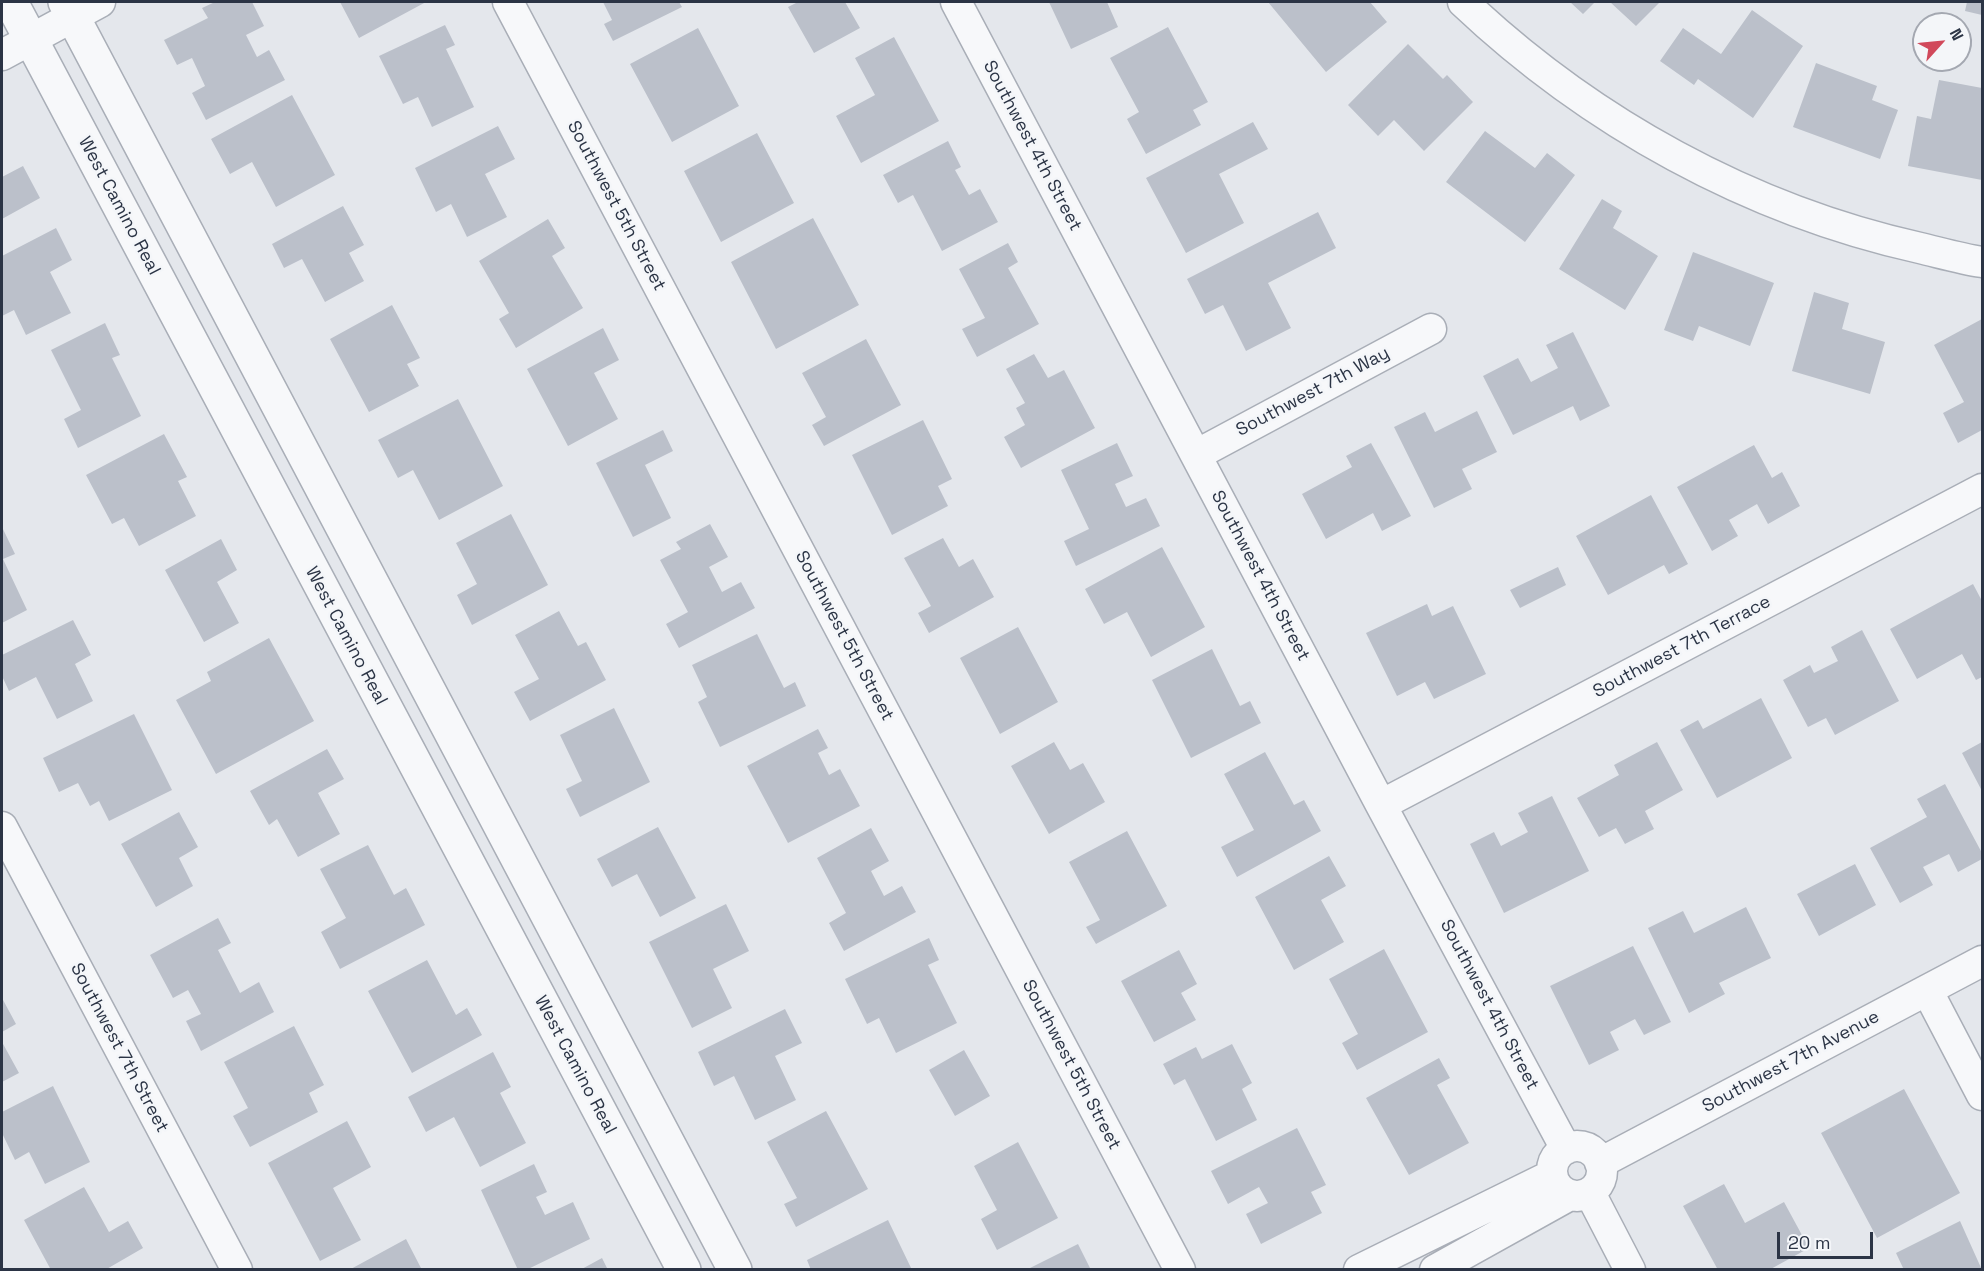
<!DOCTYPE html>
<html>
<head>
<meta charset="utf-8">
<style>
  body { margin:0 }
  #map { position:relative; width:1984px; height:1271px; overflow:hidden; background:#e4e7ec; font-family:"Space Grotesk",sans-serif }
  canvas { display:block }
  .frame { position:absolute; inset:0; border:3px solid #2b3445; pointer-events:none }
  .north { position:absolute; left:1912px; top:12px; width:60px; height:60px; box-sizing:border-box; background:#f4f6f9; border:2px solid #a4a8b1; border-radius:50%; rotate:63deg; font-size:16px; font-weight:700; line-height:24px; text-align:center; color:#2b3445 }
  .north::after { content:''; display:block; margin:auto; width:21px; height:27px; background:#d1495b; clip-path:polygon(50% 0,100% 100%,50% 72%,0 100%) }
  .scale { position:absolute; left:1777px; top:1232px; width:96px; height:27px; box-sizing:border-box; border:3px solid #2b3445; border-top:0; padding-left:8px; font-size:18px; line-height:21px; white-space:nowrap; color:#2b3445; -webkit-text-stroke:4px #f4f6f9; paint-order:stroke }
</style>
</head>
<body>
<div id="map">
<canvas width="1984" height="1271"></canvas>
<div class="frame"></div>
<div class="north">N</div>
<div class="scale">20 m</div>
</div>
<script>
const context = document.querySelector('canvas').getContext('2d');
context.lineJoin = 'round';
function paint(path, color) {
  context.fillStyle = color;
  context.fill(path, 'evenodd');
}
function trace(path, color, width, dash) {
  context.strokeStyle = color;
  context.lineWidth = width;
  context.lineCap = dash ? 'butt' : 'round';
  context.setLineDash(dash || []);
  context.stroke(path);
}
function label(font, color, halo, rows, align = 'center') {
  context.font = font + ' "Space Grotesk",sans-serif';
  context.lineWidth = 5;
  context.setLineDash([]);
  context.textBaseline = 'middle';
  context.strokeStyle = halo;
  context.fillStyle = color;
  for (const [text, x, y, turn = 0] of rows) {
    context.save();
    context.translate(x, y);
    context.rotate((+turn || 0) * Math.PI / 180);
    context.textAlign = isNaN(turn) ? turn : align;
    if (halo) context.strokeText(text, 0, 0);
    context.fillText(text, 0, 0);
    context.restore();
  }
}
paint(new Path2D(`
  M215,2H252L264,26L246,35L257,57L269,50L285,80L206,120L192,93L205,86L192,58L177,65L164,40L208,18L202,8Z
  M340,2H426L359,38Z
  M603,2H679L682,7L613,41L604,24L612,20Z
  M798,2H845L860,28L814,53L788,7Z
  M1049,2H1107L1118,27L1071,49Z
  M1268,2H1370L1387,22L1326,72Z
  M1570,2H1595L1583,14Z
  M1610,2H1660L1636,26Z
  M1967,2H1982V15L1965,11Z
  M1752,10L1803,46L1753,118L1698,79L1694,85L1660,61L1683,28L1721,54Z
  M445,25L455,45L446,49L474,107L432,127L418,97L403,104L379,56Z
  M1168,27L1208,102L1193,110L1201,125L1146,154L1127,119L1139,112L1110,58Z
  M698,28L739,106L672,142L630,64Z
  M894,37L939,121L861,163L836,116L875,95L855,58Z
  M1408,44L1443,79L1447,75L1473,102L1424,151L1394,120L1378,136L1348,105Z
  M1816,63L1877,86L1872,100L1898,110L1880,159L1793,127Z
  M1939,80L1982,88V180L1908,166L1917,116L1931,119Z
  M292,95L335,175L276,207L252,162L230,174L211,139Z
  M1253,122L1268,149L1219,174L1244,223L1186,253L1146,178Z
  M498,126L515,159L485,174L507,217L467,237L451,204L436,212L415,168Z
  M1485,131L1535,168L1547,153L1575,175L1525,242L1446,182Z
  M757,133L794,203L721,242L684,171Z
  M948,141L961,167L955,170L969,195L980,189L998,222L942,251L913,195L898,203L883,175Z
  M23,166L40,198L2,219V177Z
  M1602,199L1622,211L1613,228L1658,256L1625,310L1559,269Z
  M343,206L364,245L349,253L364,281L325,302L302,259L284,268L272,244Z
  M1318,212L1336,248L1268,283L1291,328L1246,351L1223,305L1205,314L1187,279Z
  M813,218L859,305L776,349L731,262Z
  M548,219L565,248L552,256L583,308L516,348L499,319L509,313L479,261Z
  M56,228L72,260L50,272L71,313L26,335L14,310L2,316V256Z
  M1008,243L1018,262L1008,268L1039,324L977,357L962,329L985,318L959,269Z
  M1693,252L1774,283L1750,346L1699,326L1693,341L1664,330Z
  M1814,292L1849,303L1842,329L1885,342L1870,394L1792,371Z
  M392,305L420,358L407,364L419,386L369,412L330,339Z
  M1982,319V430L1958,443L1943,413L1964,402L1934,345Z
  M105,323L120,355L112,358L141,416L78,448L64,419L81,410L51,350Z
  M603,328L619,360L594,373L618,419L568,446L527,369Z
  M1573,332L1610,406L1580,421L1573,406L1513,435L1483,376L1518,358L1531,382L1558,368L1546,345Z
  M866,339L901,405L824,446L812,425L826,417L802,373Z
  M1034,354L1048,378L1064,370L1095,428L1021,468L1004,437L1025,425L1016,408L1025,403L1006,369Z
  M458,399L503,486L439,520L413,470L398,478L378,440Z
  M1477,411L1497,452L1462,469L1472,489L1434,508L1394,427L1425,412L1435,432Z
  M923,420L952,479L938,486L948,506L892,535L852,455Z
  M663,430L673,451L645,465L671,518L633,537L596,463Z
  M164,434L187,477L178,481L196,516L139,546L124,518L112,524L86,475Z
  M1117,443L1133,476L1115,484L1126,507L1146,498L1160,526L1076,566L1064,541L1089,529L1061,470Z
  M1371,443L1411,516L1382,531L1373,513L1326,539L1302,494L1352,467L1346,456Z
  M1754,445L1772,478L1782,472L1800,506L1768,524L1757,504L1729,520L1738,536L1712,551L1677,487Z
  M1651,495L1688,564L1669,574L1664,565L1608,595L1576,536Z
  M511,514L548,585L472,625L457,595L477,584L456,543Z
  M710,524L728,557L709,567L722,592L741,582L755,608L679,648L666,624L688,612L660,560L681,549L676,542Z
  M2,527L15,554L3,559L27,610L2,623Z
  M943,538L959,567L973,559L994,597L929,633L918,613L931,606L904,558Z
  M221,539L237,570L217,582L239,623L204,642L165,570Z
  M1162,547L1205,627L1151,657L1127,612L1104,624L1085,589Z
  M1558,567L1566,585L1520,608L1510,590Z
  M1973,584L1982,601V677L1976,680L1962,654L1917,679L1890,629Z
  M1427,604L1432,616L1453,606L1486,674L1434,699L1425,682L1397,696L1366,633Z
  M559,611L578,646L586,642L606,680L530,721L514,692L539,679L515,635Z
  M73,620L91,655L75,664L93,701L57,719L36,677L9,691L2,676V655Z
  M1018,627L1058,702L1000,734L960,658Z
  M1862,630L1899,701L1835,735L1826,718L1808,727L1783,680L1810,665L1814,673L1838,661L1831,647Z
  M757,634L784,688L795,682L806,706L720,747L698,702L707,697L692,665Z
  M269,638L314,721L216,774L176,700L211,681L207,672Z
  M1212,649L1240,706L1250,701L1261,723L1191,758L1152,680Z
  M1761,698L1792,758L1717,798L1680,730L1698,720L1703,729Z
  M614,708L650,782L580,817L566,789L582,781L560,735Z
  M134,714L172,790L109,821L99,801L90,806L78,783L59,792L43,758Z
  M818,729L828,748L818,753L829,775L840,769L860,806L788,843L747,766Z
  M1054,742L1070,770L1083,763L1105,802L1049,834L1011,766Z
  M1657,742L1683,790L1645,811L1654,829L1625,844L1616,828L1599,837L1577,798L1619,775L1614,765Z
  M1982,742V791L1962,753Z
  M327,749L344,779L318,793L340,834L298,857L277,819L269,825L250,791Z
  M1265,752L1294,805L1304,800L1321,831L1237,877L1221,847L1254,830L1224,774Z
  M1945,784L1982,853V859L1958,872L1949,854L1923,867L1933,885L1900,903L1870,848L1927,817L1917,799Z
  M1552,796L1589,871L1504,913L1470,844L1494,832L1501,846L1528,832L1518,813Z
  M179,812L198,847L179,858L193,886L156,907L121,844Z
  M658,827L696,898L660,917L637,874L612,887L597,859Z
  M871,828L889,861L871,871L884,896L902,886L916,912L844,951L829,923L846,913L817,858Z
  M1127,831L1167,906L1096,944L1086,927L1100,920L1069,862Z
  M368,845L394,895L406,888L425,925L340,969L321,932L346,918L320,869Z
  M1329,856L1346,886L1321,900L1344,942L1294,970L1255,897Z
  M1855,864L1876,905L1819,936L1797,894Z
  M726,904L749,951L713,969L732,1008L692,1028L649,942Z
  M1746,907L1771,958L1719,983L1725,994L1689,1013L1648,928L1683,911L1694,933Z
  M218,918L231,943L218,950L240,993L259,982L274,1012L201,1051L186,1021L201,1014L188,990L173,998L150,955Z
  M929,938L939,960L928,965L957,1023L896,1053L879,1018L867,1024L845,979Z
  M1633,946L1671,1022L1644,1035L1635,1019L1610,1032L1619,1050L1589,1065L1550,986Z
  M1384,949L1428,1032L1357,1070L1342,1043L1358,1034L1329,979Z
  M1179,950L1197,984L1181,993L1196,1020L1154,1042L1121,981Z
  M427,960L456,1015L467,1008L482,1035L412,1073L368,991Z
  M2,998L16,1024L2,1032Z
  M785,1009L802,1043L775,1056L796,1100L755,1120L734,1076L714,1086L698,1052Z
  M294,1026L324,1085L309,1093L318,1112L250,1147L233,1116L248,1108L224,1062Z
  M2,1042L19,1073L2,1082Z
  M1232,1044L1252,1083L1242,1089L1257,1120L1216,1141L1185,1079L1174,1085L1163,1064L1196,1047L1202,1059Z
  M964,1050L990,1096L955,1116L929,1070Z
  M493,1052L511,1087L500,1093L526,1143L480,1167L454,1117L426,1132L408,1097Z
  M1439,1058L1450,1078L1437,1085L1469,1143L1409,1175L1366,1098Z
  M53,1086L90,1162L45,1184L29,1152L15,1160L2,1133V1112Z
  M1904,1089L1960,1193L1877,1238L1821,1133Z
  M826,1111L868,1189L796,1227L784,1204L797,1198L767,1142Z
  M347,1121L371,1167L333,1188L361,1240L320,1261L268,1163Z
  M1297,1128L1326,1185L1311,1192L1322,1213L1261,1244L1246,1214L1268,1203L1259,1187L1228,1204L1211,1171Z
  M1018,1142L1058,1218L997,1250L981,1219L997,1210L974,1166Z
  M534,1164L547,1192L536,1197L545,1215L573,1202L590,1239L526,1270H518L481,1190Z
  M1724,1184L1745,1223L1784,1202L1809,1248L1769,1270H1718L1683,1206Z
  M84,1187L109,1232L128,1221L143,1248L105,1270H51L24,1220Z
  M888,1220L912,1270H811L807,1260Z
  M1960,1221L1982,1270H1904L1896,1253Z
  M406,1239L422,1270H349Z
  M1078,1244L1091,1270H1026Z
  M602,1258L608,1270H580Z`), '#bbc0ca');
const minor = new Path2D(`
  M508,2L1180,1270
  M956,2L1381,805L1566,1149
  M1463,2C1590,122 1749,210 1920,248C1941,253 1962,259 1982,262
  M2,55L100,2
  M1196,455L1431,329
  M1381,805L1982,489
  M2,827L237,1270
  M1927,990L1982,1095
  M1552 1171a25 25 0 1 1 50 0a25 25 0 1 1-50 0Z
  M1600,1163L1982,961
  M1590,1193L1630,1270
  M1359,1270L1552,1175
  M1435,1270L1570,1195`);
const tertiary = new Path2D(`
  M11,2L684,1270
  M65,2L735,1270`);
trace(minor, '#a9aeb7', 33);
trace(tertiary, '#a9aeb7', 36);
trace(minor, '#f7f8fa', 30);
trace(tertiary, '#f7f8fa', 33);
label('18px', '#2b3445', '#f4f6f9', [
  ["Southwest 4th Street",1032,146,62],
  ["West Camino Real",119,206,62],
  ["Southwest 5th Street",616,206,62],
  ["Southwest 7th Way",1313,392,-28],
  ["Southwest 4th Street",1260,576,62],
  ["West Camino Real",346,636,62],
  ["Southwest 5th Street",844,636,62],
  ["Southwest 7th Terrace",1682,647,-28],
  ["Southwest 4th Street",1489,1005,62],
  ["Southwest 7th Street",119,1048,62],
  ["Southwest 7th Avenue",1791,1062,-28],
  ["West Camino Real",575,1065,62],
  ["Southwest 5th Street",1071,1065,62]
]);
</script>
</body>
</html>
